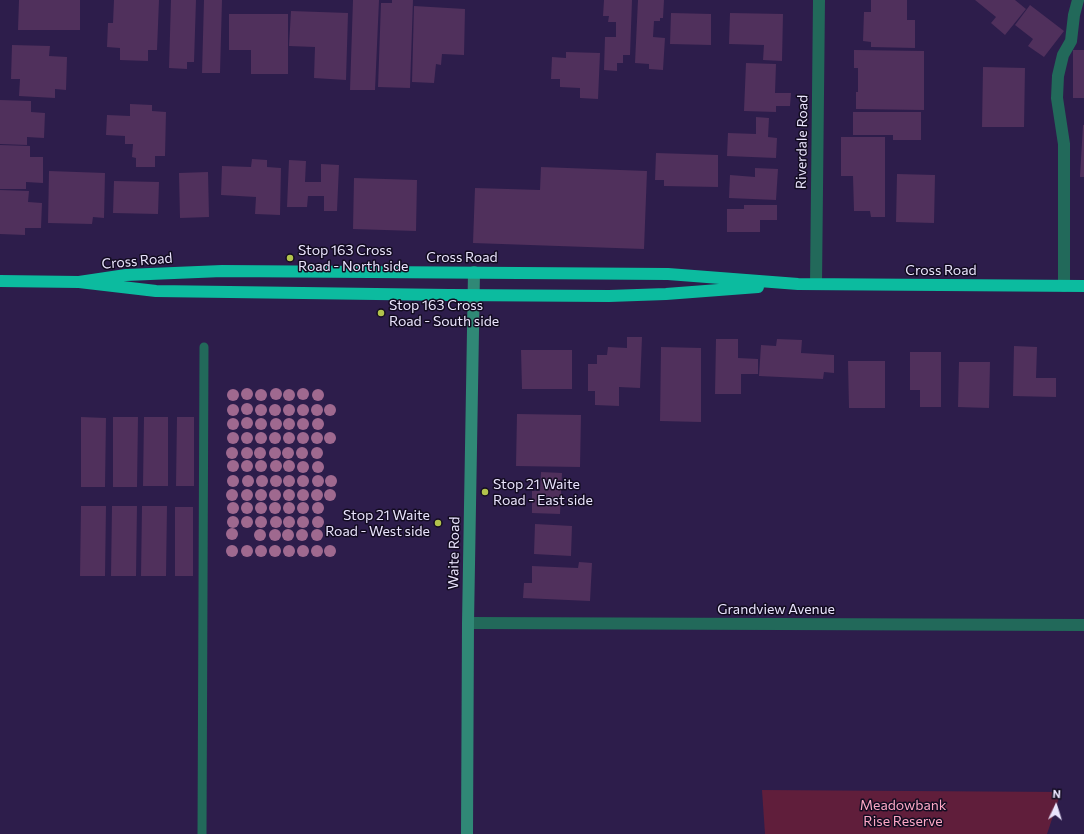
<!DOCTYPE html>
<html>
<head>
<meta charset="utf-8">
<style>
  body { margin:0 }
  #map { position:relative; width:1084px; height:834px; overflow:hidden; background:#2d1d4b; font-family:Commissioner,sans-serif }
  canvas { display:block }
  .north { position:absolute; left:1036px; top:786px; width:40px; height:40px; -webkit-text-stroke:3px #130c21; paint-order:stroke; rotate:4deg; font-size:11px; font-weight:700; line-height:16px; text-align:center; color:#eae4fd }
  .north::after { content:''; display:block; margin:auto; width:14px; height:18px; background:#eae4fd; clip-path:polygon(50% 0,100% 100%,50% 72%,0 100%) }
</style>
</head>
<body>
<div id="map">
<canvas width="1084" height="834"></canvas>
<div class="north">N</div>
</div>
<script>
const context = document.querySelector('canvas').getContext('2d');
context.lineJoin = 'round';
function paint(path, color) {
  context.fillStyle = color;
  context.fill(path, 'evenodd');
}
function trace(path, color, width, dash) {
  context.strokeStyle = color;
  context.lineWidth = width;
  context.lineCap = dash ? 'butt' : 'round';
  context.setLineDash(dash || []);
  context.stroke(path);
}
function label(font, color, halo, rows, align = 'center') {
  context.font = font + ' Commissioner,sans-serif';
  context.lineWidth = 3;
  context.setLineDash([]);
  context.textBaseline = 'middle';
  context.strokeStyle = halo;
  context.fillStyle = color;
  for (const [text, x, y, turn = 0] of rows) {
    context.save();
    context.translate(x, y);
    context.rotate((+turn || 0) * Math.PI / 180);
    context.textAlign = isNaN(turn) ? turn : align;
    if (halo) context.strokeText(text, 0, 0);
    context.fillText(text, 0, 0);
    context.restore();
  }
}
paint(new Path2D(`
  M762,790L1061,792L1047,834H765Z`), '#601e3b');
paint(new Path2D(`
  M19,0H80V30H18Z
  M114,0H159L157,50H148V61L120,60V48L107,47L108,23H113Z
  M171,0H196L194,62H187V69L169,68Z
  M204,0H222L220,73H202Z
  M353,0H379L375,90H350Z
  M392,0H413L410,88L378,87L381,3H392Z
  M604,0H632L630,55H623V63H617V71L604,70L605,37H616V22H608L609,16H603Z
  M638,0H664L663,18H660V21H654L653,37L665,38L663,70L649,69V64L635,63Z
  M871,0H907V20H915V48L871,47V42L863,41L864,12H871Z
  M975,0H1015L1026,9L1005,35L991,23L996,17Z
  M1030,5L1064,31L1044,57L1028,46L1033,39L1015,25Z
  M414,6L465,9L464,55L442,54L441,65L436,64L434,83L412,82Z
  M291,11L348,13L346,80L314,78L315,47L289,46Z
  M671,13L711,14V45L670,44Z
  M730,13L783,14L782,61L763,60L764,45L729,44Z
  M229,14H288V74H251V50H229Z
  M12,45L50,46L49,56L67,57L66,90L55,89V98L19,96L20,79H11Z
  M854,50L924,51V110L856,109V92H858V68H854Z
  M1073,50H1084V98H1073Z
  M566,52L600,53L598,99L580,98V88L560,87V79H551L552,57L566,58Z
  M746,63L776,64L775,93H791L790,106H776V112L744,111Z
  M983,67L1025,68L1024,127H982Z
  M0,100L31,101V112L45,113L44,138L27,137V145L0,144Z
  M130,104L152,105V111L166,112L165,156H155V167H136V158L132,157L133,144H125V136L106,135L107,115L130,116Z
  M853,112H921V140H893V135H853Z
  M756,117L769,118L768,137L777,138L776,158L727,156L728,133L756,134Z
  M1083,125H1084V177H1080Z
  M841,137H885V217H871L870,211H854L853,176H841Z
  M0,145L30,146V157H43V183L26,182V189H0Z
  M656,153L718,155V187L664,186V180H655Z
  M252,159L267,160V167L281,168L280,215L255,214L256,197L221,195L222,166L251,167Z
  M289,160L306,161L305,182H321V164L339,165L337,211H324V196H308L307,207H287Z
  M541,167L647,171L644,249L473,243L475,188L540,190Z
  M755,168L778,169L776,200L729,198L730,175L755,177Z
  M49,171L105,173L104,218L93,217L92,224L48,223Z
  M208,172L209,217L180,218L179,173Z
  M897,174L935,175L934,223L896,222Z
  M354,178L417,180L416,231L353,229Z
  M114,181L159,182L158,214L113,213Z
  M0,190L29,191L28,202L42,203L41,228H25V235L0,234Z
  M744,205H777V220H760V232H727V209H744Z
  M627,337H642L640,388L619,387V406L595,405V391H588V364H597V355H607L608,347L627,348Z
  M716,339H738V358L758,359V374H741V394H715Z
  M777,339L802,340L801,353L834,355V373L824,372L823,379L759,376L761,345L776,346Z
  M1014,346L1037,347L1036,378H1056V397L1013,396Z
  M661,347L701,348V422L660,421Z
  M521,350H572V389H522Z
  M910,352H941V407H920V390H910Z
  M848,361H885V408H849Z
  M959,362H990L989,408L958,407Z
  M517,414L581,415L580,467L516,466Z
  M81,417L106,418L105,487H81Z
  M113,417H138L137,487H113Z
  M144,417H168V486H143Z
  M177,417H194V486H176Z
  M541,472L562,473L560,514L532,513V491H540Z
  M81,506H106L105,576H80Z
  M112,506H137L136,576H111Z
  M142,506H167L166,576H141Z
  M175,507H193V576H175Z
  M535,524L572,526L571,556L534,554Z
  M579,562L592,563L590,601L523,598L524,583H532V566L578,568Z`), '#50305c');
trace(new Path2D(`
  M202,834L204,347`), '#22695a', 9);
trace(new Path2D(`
  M816,284L819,0
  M1064,286V144L1057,98L1058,76L1063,55L1071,41L1074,15L1078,0
  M468,623L1084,625`), '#22695a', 12);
trace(new Path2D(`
  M467,834L468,623L474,272`), '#308876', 12);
trace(new Path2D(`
  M0,281L79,282L156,291L449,295L609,296L666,294L758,287
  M79,282L126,275L222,271L668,274L798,284L1084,286`), '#0cbb9f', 12);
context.fillStyle = '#9f698f';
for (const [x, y] of [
  [247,394],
  [276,394],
  [303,394],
  [233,395],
  [261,395],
  [289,395],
  [318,395],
  [247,409],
  [233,410],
  [261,410],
  [275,410],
  [289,410],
  [303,410],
  [317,410],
  [330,410],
  [247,423],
  [233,424],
  [261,424],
  [276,424],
  [289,424],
  [303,424],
  [318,424],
  [233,438],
  [247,438],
  [261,438],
  [275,438],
  [289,438],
  [303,438],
  [317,438],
  [330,438],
  [232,453],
  [247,453],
  [260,453],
  [275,453],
  [288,453],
  [302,453],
  [317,453],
  [233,466],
  [247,466],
  [261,466],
  [276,466],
  [289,466],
  [303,467],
  [318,467],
  [233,481],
  [248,481],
  [262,481],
  [276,481],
  [289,481],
  [303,481],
  [318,481],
  [331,481],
  [232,495],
  [247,495],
  [261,495],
  [275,495],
  [289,495],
  [303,495],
  [317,495],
  [330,495],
  [233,508],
  [247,508],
  [261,508],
  [275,508],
  [289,508],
  [303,508],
  [318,508],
  [233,522],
  [247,522],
  [261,522],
  [276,522],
  [289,522],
  [303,522],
  [318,522],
  [232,534],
  [260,535],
  [275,535],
  [288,535],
  [302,535],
  [317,535],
  [232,551],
  [247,551],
  [261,551],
  [275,551],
  [289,551],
  [303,551],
  [317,551],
  [330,551]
]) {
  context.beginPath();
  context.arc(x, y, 6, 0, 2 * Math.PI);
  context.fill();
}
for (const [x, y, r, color] of [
  [290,258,4,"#b2c34c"],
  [381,313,4,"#b2c34c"],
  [485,492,4,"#b2c34c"],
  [438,523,4,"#b2c34c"]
]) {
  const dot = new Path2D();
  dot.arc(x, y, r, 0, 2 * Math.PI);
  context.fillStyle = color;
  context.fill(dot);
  trace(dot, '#130c21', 1.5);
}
label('14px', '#eae4fd', '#130c21', [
  ["Riverdale Road",802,142,-89],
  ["Cross Road",462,257],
  ["Cross Road",137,261,-5],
  ["Cross Road",941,270],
  ["Waite Road",454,553,-89],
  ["Grandview Avenue",776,609]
]);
label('14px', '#eae4fd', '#130c21', [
  ["Stop 163 Cross",298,250],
  ["Road - North side",298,266],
  ["Stop 163 Cross",389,305],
  ["Road - South side",389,321],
  ["Stop 21 Waite",493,484],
  ["Road - East side",493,500],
  ["Stop 21 Waite",430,515,"right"],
  ["Road - West side",430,531,"right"]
], 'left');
label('14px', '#fda8c6', '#130c21', [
  ["Meadowbank",903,805],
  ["Rise Reserve",903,821]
]);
</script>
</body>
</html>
